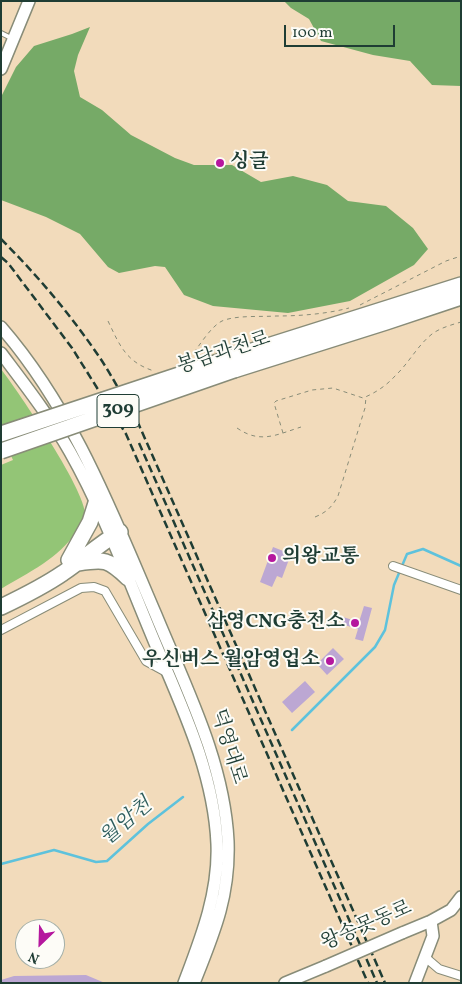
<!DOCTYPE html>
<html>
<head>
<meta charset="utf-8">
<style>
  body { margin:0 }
  #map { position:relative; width:462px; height:984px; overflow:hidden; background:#f2dbbb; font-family:Vollkorn,serif }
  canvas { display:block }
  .frame { position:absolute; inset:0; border:2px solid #1f3d34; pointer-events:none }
  .north { position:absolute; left:15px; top:919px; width:50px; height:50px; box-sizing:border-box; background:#fdfcf7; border:1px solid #a4b0a9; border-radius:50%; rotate:204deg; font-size:14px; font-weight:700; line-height:20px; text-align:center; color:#1f3d34 }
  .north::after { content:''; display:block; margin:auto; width:18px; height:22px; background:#b5179e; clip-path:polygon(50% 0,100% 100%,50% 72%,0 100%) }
  .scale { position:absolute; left:284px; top:25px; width:111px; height:22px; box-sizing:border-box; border:2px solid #1f3d34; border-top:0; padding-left:6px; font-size:15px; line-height:18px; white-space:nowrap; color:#1f3d34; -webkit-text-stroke:4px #fdfcf7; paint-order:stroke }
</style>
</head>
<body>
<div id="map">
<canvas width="462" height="984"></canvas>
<div class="frame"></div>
<div class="north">N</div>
<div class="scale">100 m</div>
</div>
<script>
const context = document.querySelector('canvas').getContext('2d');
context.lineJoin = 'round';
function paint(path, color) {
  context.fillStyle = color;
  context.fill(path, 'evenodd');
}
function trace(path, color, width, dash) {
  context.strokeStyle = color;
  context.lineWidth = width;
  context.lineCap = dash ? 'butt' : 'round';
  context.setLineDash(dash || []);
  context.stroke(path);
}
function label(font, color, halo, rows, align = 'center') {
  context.font = font + ' Vollkorn,"Noto Serif KR",serif';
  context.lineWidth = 4;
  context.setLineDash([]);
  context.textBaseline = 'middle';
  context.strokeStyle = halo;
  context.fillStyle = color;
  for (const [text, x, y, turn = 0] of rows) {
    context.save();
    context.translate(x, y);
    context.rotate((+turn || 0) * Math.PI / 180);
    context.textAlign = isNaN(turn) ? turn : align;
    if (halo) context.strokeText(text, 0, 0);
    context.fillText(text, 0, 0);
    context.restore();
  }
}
paint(new Path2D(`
  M1,369C17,390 91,497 85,518C83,523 79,528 77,531C58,559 29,572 1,589V465L13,460L1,435Z`), '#93c576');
paint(new Path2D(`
  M284,1H461V86L432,85L410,61L373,55L321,41L309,19L291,8Z
  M90,27L78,55L74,71L80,97L102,110L131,135L175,158L194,165H232L261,182L293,176L327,185L348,201L386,206L413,228L428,249L414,265L350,301L288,313L213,306L184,295L165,267L155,266L119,273L108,267L80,234L46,217L1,200V97L16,67L34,46L72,34Z`), '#76aa67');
trace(new Path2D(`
  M292,730L375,647L385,630L394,585L407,554L423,549L461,566
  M1,864L54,850L96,862L107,861L148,824L183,797`), '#5ec2dc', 2.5);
paint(new Path2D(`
  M273,547L291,554L282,578L277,576L272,587L260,582Z
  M364,606L372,608L363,641L355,639L358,629L341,624L343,617L359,622Z
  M333,648L344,659L327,675L317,664Z
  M305,681L315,692L292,713L282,702Z
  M86,975L105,983H1V980L14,976Z`), '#bca7d3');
const lane = new Path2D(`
  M1,33L11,38`);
const street = new Path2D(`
  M393,566L461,590
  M1,630L81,588L94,587L105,591L146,661L168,673
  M425,957L439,969L461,976`);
const secondary = new Path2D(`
  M1,69L29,1
  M1,327C74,411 113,515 156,615C186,688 224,761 228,841C230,896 214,933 194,983
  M1,353C25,385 50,417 70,452C104,512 128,579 155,643C182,707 214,773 217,844C219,893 201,938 184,983
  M402,933L431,921L451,910L461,897
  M285,983L326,966
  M415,983L433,936L431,921`);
const highway = new Path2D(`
  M230,358L461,285
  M234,370L386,322L461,297
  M69,560L90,522L96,503
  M78,563C105,559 108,559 128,578
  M1,607C22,597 44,586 63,573C83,560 98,544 120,532`);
trace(lane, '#888c78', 6);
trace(street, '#888c78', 10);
trace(secondary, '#888c78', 14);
trace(highway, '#888c78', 18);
trace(new Path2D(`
  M7,1H10
  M360,305L446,261L461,256
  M108,321C120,346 126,362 154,371
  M189,359C198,348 210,327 222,321C236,315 261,317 276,316C300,316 326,314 349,308
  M237,428C260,444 276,435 301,427
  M283,433L274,403L276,401L312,390L333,388L363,398C375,393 386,386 395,376C409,363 417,346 432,334C440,328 451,325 461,322
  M315,517C327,512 332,507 338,496L365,408L366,397`), '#888c78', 1, [4, 4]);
trace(lane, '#fff', 4);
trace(street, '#fff', 8);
trace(secondary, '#fff', 11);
trace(highway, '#fff', 15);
trace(new Path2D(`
  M1,239C37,275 71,315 100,358C114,379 126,403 139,425L385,983
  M1,257L8,263L72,348L126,434L368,983
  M139,443L377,983`), '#1f3d34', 2.5, [8, 4]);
const secondaryBridge = new Path2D(`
  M326,966L402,933`);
const highwayBridge = new Path2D(`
  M1,434L230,358
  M1,451L234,370`);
trace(secondaryBridge, '#888c78', 14, []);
trace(highwayBridge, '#888c78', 18, []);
trace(secondaryBridge, '#fff', 11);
trace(highwayBridge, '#fff', 15);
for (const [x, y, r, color] of [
  [220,163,5,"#b5179e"],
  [272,558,5,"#b5179e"],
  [355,623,5,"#b5179e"],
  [330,661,5,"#b5179e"]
]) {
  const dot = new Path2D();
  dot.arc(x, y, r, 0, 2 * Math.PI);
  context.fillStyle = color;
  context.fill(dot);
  trace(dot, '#fdfcf7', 2);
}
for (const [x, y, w] of [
  [118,411,42]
]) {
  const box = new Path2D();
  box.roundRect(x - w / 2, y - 16.5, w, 33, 4);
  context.fillStyle = '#fdfcf7';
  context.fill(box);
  trace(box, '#1f3d34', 1);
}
label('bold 19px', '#1f3d34', null, [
  ["309",118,411]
]);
label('bold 20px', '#1f3d34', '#fdfcf7', [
  ["싱글",230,163],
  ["의왕교통",282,558],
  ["삼영CNG충전소",345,623,"right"],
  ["우신버스 월암영업소",320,661,"right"]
], 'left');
label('20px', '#1f3d34', '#fdfcf7', [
  ["봉담과천로",224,354,-18],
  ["덕영대로",227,747,73],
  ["왕송못동로",367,927,-23]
]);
label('italic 21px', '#2f5e5e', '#fdfcf7', [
  ["월암천",127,823,-40]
]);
</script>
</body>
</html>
